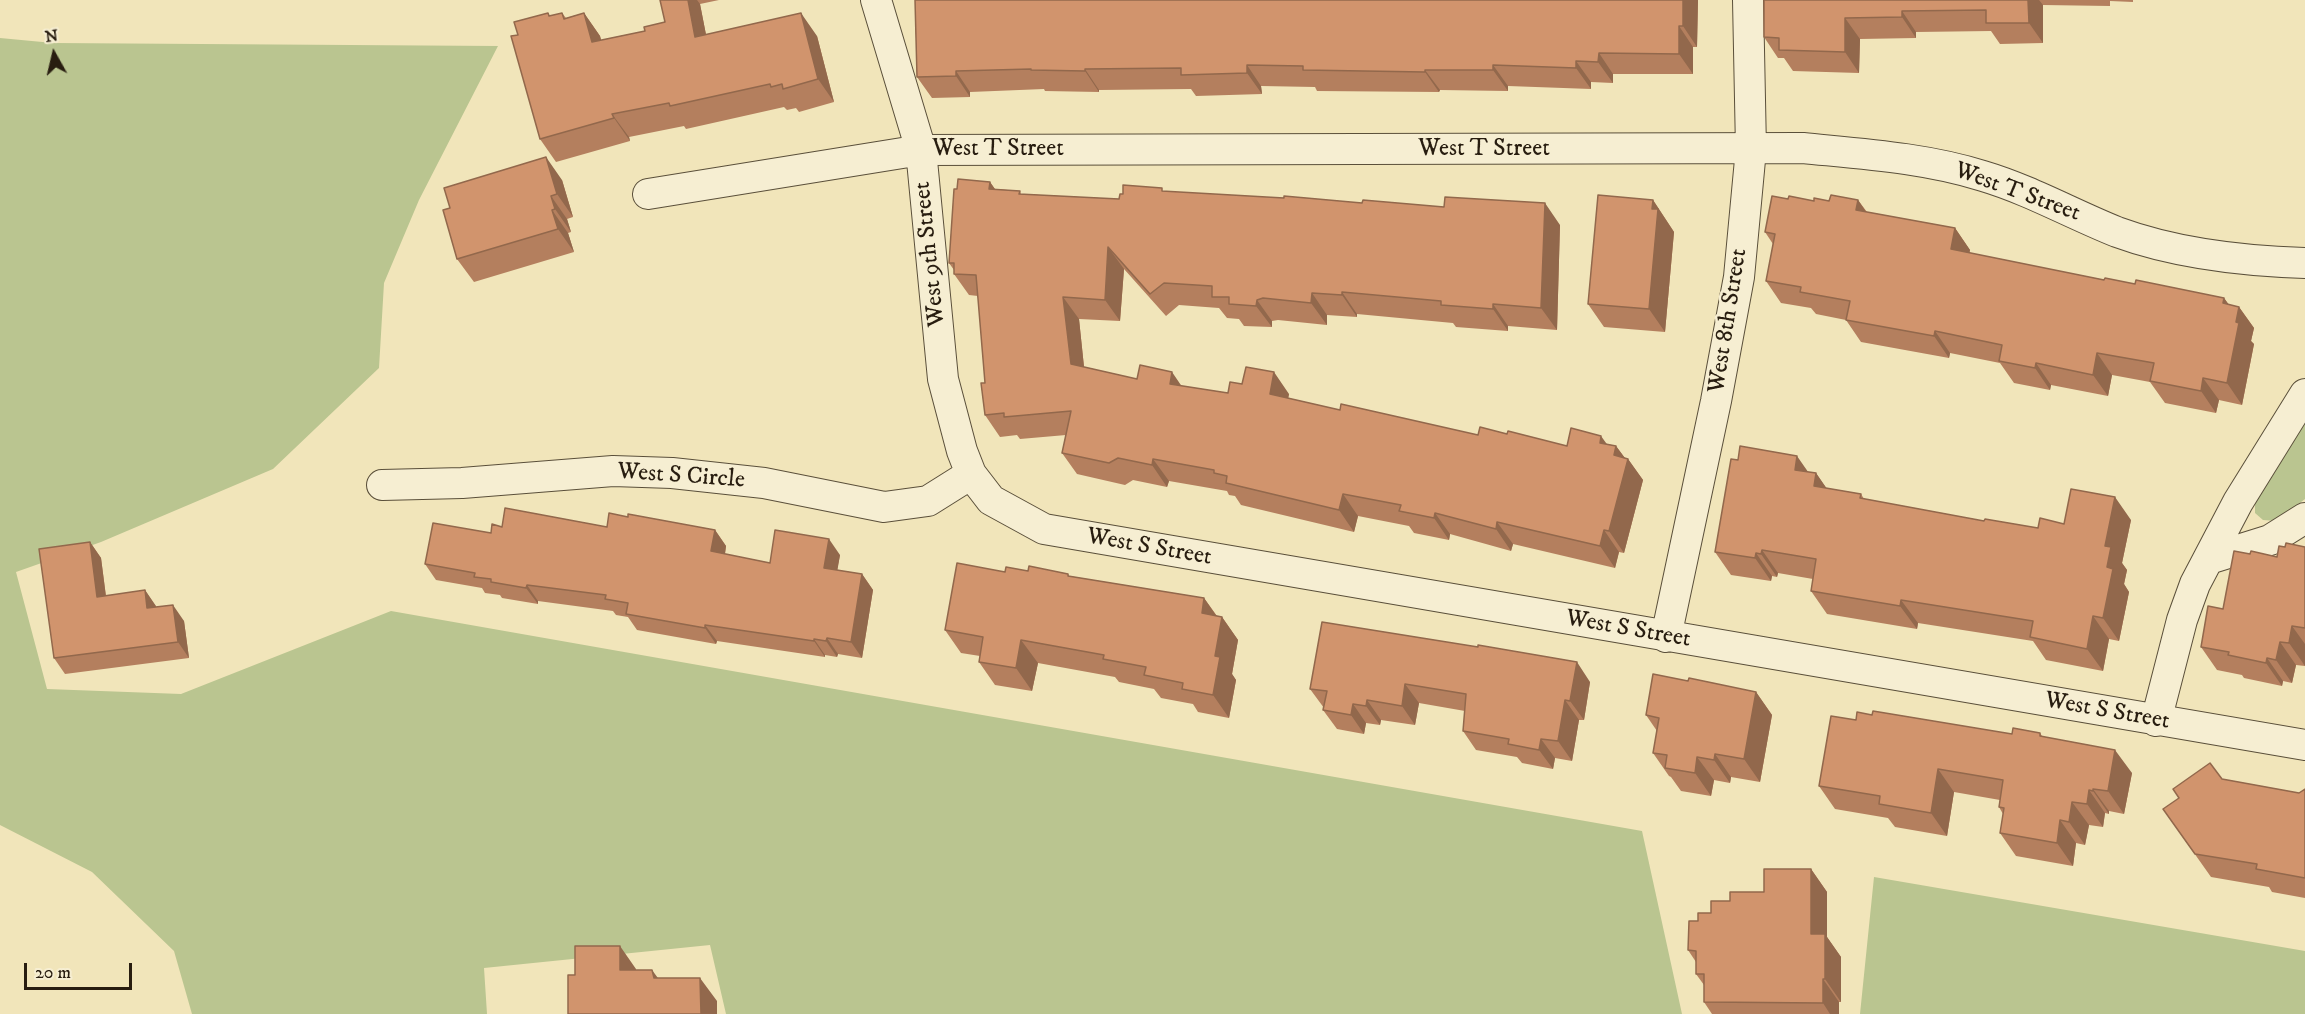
<!DOCTYPE html>
<html>
<head>
<meta charset="utf-8">
<style>
  body { margin:0 }
  #map { position:relative; width:2305px; height:1014px; overflow:hidden; background:#f1e5ba; font-family:"IM FELL DW Pica",serif }
  canvas { display:block }
  .north { position:absolute; left:24px; top:24px; width:60px; height:60px; -webkit-text-stroke:4px #f6eed2; paint-order:stroke; rotate:352deg; font-size:16px; font-weight:700; line-height:24px; text-align:center; color:#281d10 }
  .north::after { content:''; display:block; margin:auto; width:21px; height:27px; background:#281d10; clip-path:polygon(50% 0,100% 100%,50% 72%,0 100%) }
  .scale { position:absolute; left:24px; top:963px; width:108px; height:27px; box-sizing:border-box; border:3px solid #281d10; border-top:0; padding-left:8px; font-size:18px; line-height:21px; white-space:nowrap; color:#281d10; -webkit-text-stroke:4px #f6eed2; paint-order:stroke }
</style>
</head>
<body>
<div id="map">
<canvas width="2305" height="1014"></canvas>
<div class="north">N</div>
<div class="scale">20 m</div>
</div>
<script>
const g = document.querySelector('canvas').getContext('2d');
g.lineJoin = 'round';
function fillPath(path, color) { g.fillStyle = color; g.fill(path, 'evenodd'); }
function strokePath(path, color, width, dash) { g.strokeStyle = color; g.lineWidth = width; g.lineCap = dash ? 'butt' : 'round'; g.setLineDash(dash || []); g.stroke(path); }
function write(font, color, halo, rows, align = 'center') {
  g.font = font + ' "IM FELL DW Pica",serif'; g.lineWidth = 5; g.setLineDash([]); g.textBaseline = 'middle'; g.strokeStyle = halo; g.fillStyle = color; for (const [text, x, y, turn = 0] of rows) {
    g.save(); g.translate(x, y); g.rotate((+turn || 0) * Math.PI / 180); g.textAlign = isNaN(turn) ? turn : align; if (halo) g.strokeText(text, 0, 0); g.fillText(text, 0, 0); g.restore();
  }
}
const green = new Path2D(`
  M0,38L53,43L498,46L419,200L384,283L379,368L273,469L101,542L16,572L47,689L181,694L391,611L1642,831L1682,1014H726L710,945L484,968L487,1014H192L174,951L92,872L0,825Z
  M2305,417V499L2276,521L2263,520L2255,513V499Z
  M1874,877L2305,951V1014H1860Z`);
const street = new Path2D(`
  M876,0L921,150L943,379L962,451L971,474L991,500L1044,529L2305,745
  M648,194L921,150L1803,148C1863,154 1926,158 1983,176C2030,190 2072,214 2117,232C2177,254 2242,261 2305,263
  M382,485L462,483L613,471L672,473L764,483L884,507L928,501L971,474
  M2209,559L2270,540L2305,518
  M1666,637L1716,401L1739,277L1751,149L1748,0
  M2156,721L2182,620L2195,584L2238,502L2305,394`);
const wall = new Path2D(`
  M660,0H719L700,4L706,35L817,36L834,102L799,112L796,108L787,110L784,107L686,129L684,126L629,137L630,141L556,162L540,139L518,35L548,13L550,16L562,13L566,18L584,13L600,36L601,40L645,31L665,22Z
  M915,0H1698L1697,47H1693V74H1613V83L1591,82V89L1508,86V91L1440,90L1439,92L1317,91L1315,87L1261,86L1262,94L1196,96L1191,89L1099,90V92L1045,91L1044,89L970,92V97L932,98L917,77Z
  M1764,0H2133V2L2110,1V6L2043,5V43L2000,44L1991,31L1916,32V38L1860,39L1859,73L1793,71L1784,58H1778L1764,37Z
  M562,180L573,217L567,219L571,232L568,233L574,252L474,282L457,259Z
  M990,182L995,189L1020,191L1021,194L1119,199L1123,194L1165,191L1560,225L1557,330L1508,326V331L1456,327L1453,323L1357,314V317L1327,315V325L1278,320L1272,321V327L1244,326L1239,319L1227,318L1219,308L1179,305L1166,316L1124,269L1120,321L1079,319L1084,367L1137,379L1228,393L1289,394L1288,398L1340,410L1478,435L1507,434L1567,446L1607,444L1616,446L1625,458L1628,459L1643,480L1624,553L1619,552L1615,568L1513,544L1511,551L1450,534L1449,540L1414,533L1409,526L1358,516L1354,532L1241,505L1235,496L1229,495L1227,491L1169,481L1167,487L1133,480L1125,485L1077,474L1062,453L1066,435L1020,439L1017,435L1000,437L985,415V383L978,296L969,295L954,274V270L949,263L957,189Z
  M1788,199L1814,201L1858,200L1867,212L1955,228L1970,250L1969,253L2104,280L2135,284L2224,298L2229,305L2239,307L2254,328L2251,341L2254,344L2242,405L2219,400L2216,413L2165,403L2150,382L2112,375L2108,396L2051,385L2050,390L2014,383L2000,363L1950,353L1949,358L1861,342L1846,320L1816,314L1811,308L1781,303L1766,281L1773,244L1765,232Z
  M1653,200L1674,232L1665,332L1604,327L1588,304Z
  M1808,472L1816,473L1826,488L1861,494L1864,499L1984,521L2038,528L2064,524L2131,520L2122,563L2127,570L2124,584L2129,592L2119,641L2109,639L2103,671L2046,660L2033,641L1918,623L1917,629L1827,614L1811,591L1813,579L1778,573L1777,577L1772,576L1771,581L1731,575L1715,552Z
  M628,517L715,530L726,546L725,554L770,563L840,555L837,570L862,574L873,590L862,658L838,654L837,657L825,655V657L717,641L716,644L637,630L628,617L616,615L613,611L538,601V604L502,598L500,595L485,593L482,588L436,580L425,564L491,533L502,527H607Z
  M90,542L101,558L106,596L145,590L156,607L184,621L189,658L65,674L54,658Z
  M2285,547H2305V666L2296,665L2292,683L2283,681L2282,686L2244,678L2242,675L2217,670L2201,647L2223,609L2250,554L2277,557Z
  M1028,571L1068,574L1069,576L1204,598L1217,616L1222,617L1238,640L1232,674L1236,680L1229,718L1198,712L1193,704L1161,698L1154,689L1119,682L1115,677L1038,663L1032,691L995,685L979,662L980,656L961,653L945,630L1005,572Z
  M1322,622L1590,682L1584,720H1579L1572,761L1555,758L1553,769L1522,763L1517,757L1476,750L1463,731L1465,711L1419,703L1415,725L1381,720L1380,725L1366,723L1364,734L1337,729L1323,710L1324,708L1310,689Z
  M1756,692L1772,715L1760,782L1731,777L1730,783L1714,780L1711,796L1681,791L1671,777L1669,776L1653,753L1657,731L1646,715Z
  M1872,715L2012,734L2040,733L2042,736L2132,773L2124,814L2109,811V814L2105,813L2103,827L2089,825L2085,845L2076,843L2073,866L2016,856L2000,833L2003,814L1999,807L2000,800L1954,792L1947,836L1895,827L1888,818L1835,809L1819,786L1856,720Z
  M2222,779L2299,793L2305,789V898L2272,892L2269,887L2211,877L2163,809L2179,798Z
  M1811,869L1827,892V937L1841,957V1002H1839V1014H1712L1704,1002V985L1696,974V962L1688,950L1698,921L1730,901L1764,892Z`);
const shadedWall = new Path2D(`
  M688,0H697L700,4L711,60L695,37Z
  M1683,0H1698L1697,47L1683,26Z
  M2028,0H2039L2043,5V43L2029,23Z
  M1902,11L1916,32V38L1902,17Z
  M584,13L600,36L608,65L592,42Z
  M801,13L817,36L834,102L818,79Z
  M1845,18L1860,39L1859,73L1845,52Z
  M1679,26L1693,47V74L1679,54Z
  M1599,53L1613,74V83L1598,62Z
  M1576,61L1591,82V89L1576,68Z
  M1247,65L1261,86L1262,94L1247,73Z
  M1493,65L1508,86V91L1493,70Z
  M1085,69L1099,90V92L1085,71Z
  M1425,70L1440,90L1439,92L1425,72Z
  M956,71L970,92V97L956,76Z
  M612,114L629,137L630,141L614,118Z
  M546,157L562,180L573,217L557,194Z
  M990,182L1005,204L989,189Z
  M551,196L567,219L571,232L555,209Z
  M1653,200L1674,232L1665,332L1649,309Z
  M1858,200L1873,222L1856,210Z
  M1545,203L1560,225L1557,330L1541,308Z
  M552,210L568,233L574,252L558,229Z
  M1955,228L1970,250L1966,271L1951,249Z
  M1108,247L1124,269L1120,321L1105,300Z
  M1342,292L1357,314V317L1342,295Z
  M1312,293L1327,315V325L1311,303Z
  M1063,297L1079,319L1086,386L1071,364Z
  M2224,298L2237,316L2239,307L2254,328L2251,341L2254,344L2242,405L2227,383L2223,303Z
  M1257,300L1272,321V327L1256,306Z
  M1493,304L1508,326V331L1493,309Z
  M1935,331L1950,353L1949,358L1934,336Z
  M2097,353L2112,375L2108,396L2093,375Z
  M2036,363L2051,385L2050,390L2035,368Z
  M1172,372L1187,394L1170,384Z
  M1274,372L1289,394L1285,415L1270,394Z
  M2203,378L2219,400L2216,413L2201,391Z
  M1601,436L1614,454L1616,446L1627,461L1628,459L1643,480L1624,553L1609,531L1600,443Z
  M1797,456L1813,479L1795,470Z
  M1153,459L1169,481L1167,487L1152,465Z
  M1816,473L1832,496L1814,486Z
  M1343,494L1358,516L1354,532L1339,510Z
  M2115,497L2131,520L2122,563L2127,570L2124,584L2129,592L2119,641L2103,618L2107,567L2105,546Z
  M1435,513L1450,534L1449,540L1434,518Z
  M1497,522L1513,544L1511,551L1496,529Z
  M715,530L726,546L723,567L711,551Z
  M1604,530L1619,552L1615,568L1600,546Z
  M829,539L840,555L835,584L824,568Z
  M90,542L101,558L108,613L97,597Z
  M1762,550L1778,573L1777,577L1761,554Z
  M1756,553L1772,576L1771,581L1755,558Z
  M862,574L873,590L862,658L851,642Z
  M527,585L538,601V604L526,588Z
  M145,590L156,606L158,624L147,608Z
  M1204,598L1220,621L1202,613Z
  M1901,600L1918,623L1917,629L1900,606Z
  M173,605L184,621L189,658L178,642Z
  M2093,616L2109,639L2103,671L2087,649Z
  M1222,617L1238,640L1232,674L1236,680L1229,718L1213,695L1215,656Z
  M705,625L717,641L716,644L705,628Z
  M2292,626L2305,644V666L2289,643Z
  M827,638L838,654L837,657L826,641Z
  M814,639L825,655V657L814,641Z
  M1021,640L1038,663L1032,691L1016,668Z
  M2280,642L2296,665L2292,683L2276,660Z
  M2267,658L2283,681L2282,686L2266,663Z
  M1577,662L1590,682L1584,720L1570,701Z
  M1405,684L1419,703L1415,725L1402,706Z
  M1756,692L1772,715L1760,782L1744,759Z
  M1367,700L1381,720L1380,725L1366,706Z
  M1565,700L1579,720L1572,761L1558,741Z
  M1353,704L1366,723L1364,734L1351,715Z
  M1541,739L1555,758L1553,769L1539,750Z
  M2115,750L2132,773L2124,814L2108,791Z
  M1715,754L1731,777L1730,783L1714,760Z
  M1697,757L1714,780L1711,796L1695,773Z
  M1938,769L1954,792L1947,836L1931,813Z
  M2093,789L2109,811V814L2093,791Z
  M2089,790L2105,813L2103,827L2087,804Z
  M2072,802L2089,825L2085,845L2069,822Z
  M2060,820L2076,843L2073,866L2057,843Z
  M1811,869L1827,892V937L1841,957V1002L1825,979L1811,934Z
  M620,946L636,969V993L620,970Z
  M652,970L669,993L654,978Z
  M700,978L717,1001V1014H701Z
  M1823,979L1839,1002V1014H1830L1823,1003Z`);
const building = new Path2D(`
  M660,0H688L695,37L801,13L818,79L783,89L782,84L771,87L770,84L670,106L669,103L612,114L614,118L540,139L511,36L518,35L514,22L548,13L549,16L562,13L564,19L584,13L592,42L645,31L644,27L665,22Z
  M915,0H1683V26H1679V54L1599,53L1598,62L1576,61V68L1493,65V70H1425V72L1303,70V66L1247,65V73L1181,75V68L1085,69V71L1031,70V69L956,71V76L917,77Z
  M1764,0H2028L2029,23H1986V10L1902,11V17L1845,18V52L1779,50V38L1764,37Z
  M546,157L557,194L551,196L555,209L552,210L558,229L457,259L443,210L450,208L444,188Z
  M958,179L990,182L989,189L1020,191L1019,194L1119,199L1120,194H1123V185L1162,188V191L1284,198V196L1362,203L1363,200L1444,207L1445,197L1545,203L1541,308L1493,304V309L1441,305V301L1342,292V295L1312,293L1311,303L1263,298L1257,300L1256,306L1229,304V297H1212V286L1164,283L1150,294L1108,247L1105,300L1063,297L1071,364L1137,379L1140,365L1172,372L1170,384L1228,393L1230,382L1242,384L1246,367L1274,372L1270,394L1340,410L1341,404L1478,435L1480,427L1507,434L1508,431L1567,446L1571,428L1601,436L1600,443L1616,446L1614,455L1628,459L1609,531L1604,530L1600,546L1497,522L1496,529L1435,513L1434,518L1399,511L1401,505L1343,494L1339,510L1226,483L1227,476L1214,473V470L1153,459L1152,465L1118,458L1109,463L1062,453L1071,411L1004,417V413L985,415L981,383H985L976,275L954,274V263H949L954,189H957Z
  M1598,195L1653,200L1652,209H1658L1649,309L1588,304Z
  M1831,195L1858,200L1856,210L1955,228L1951,249L2104,280L2105,278L2135,284L2136,280L2224,298L2223,303L2239,307L2236,322L2239,323L2227,383L2203,378L2201,391L2150,381L2154,363L2097,353L2093,375L2036,363L2035,368L1999,361L2002,345L1935,331L1934,336L1846,320L1850,301L1800,292L1801,287L1766,281L1775,234L1765,232L1772,196L1788,199L1789,196L1814,201V198L1829,201Z
  M1740,446L1797,456L1795,470L1816,473L1814,486L1861,494L1860,498L1984,521L1985,519L2038,528L2040,518L2064,524L2071,489L2115,497L2105,546L2111,547L2107,567L2113,569L2103,618L2093,616L2087,649L2030,637L2033,621L1901,600L1900,606L1811,591L1816,559L1762,550L1761,554L1756,553L1755,558L1715,552L1731,459L1738,460Z
  M505,508L607,527L609,513L628,517V514L715,530L711,551L770,563L775,530L829,539L824,568L862,574L851,642L827,638L826,641L814,639V641L705,625V628L626,614L628,603L605,599L606,595L527,585L526,588L491,582V579L474,577L475,573L425,564L433,523L491,533L492,524L502,527Z
  M90,542L97,597L145,590L147,608L173,605L178,642L54,658L39,549Z
  M2286,543L2305,547V628L2292,626L2289,643L2280,642L2276,660L2267,658L2266,663L2228,655L2229,652L2201,647L2208,606L2223,609L2234,551L2250,554L2251,551L2277,557L2279,546L2285,547Z
  M957,563L1005,572L1006,567L1028,571L1029,566L1068,574V576L1204,598L1202,613L1222,617L1215,656L1220,657L1213,695L1182,689L1183,683L1144,675L1146,667L1103,659L1104,655L1021,640L1016,668L979,662L983,637L945,630Z
  M1322,622L1478,647V645L1577,662L1570,701L1565,700L1558,741L1541,739L1539,750L1508,744L1509,739L1463,731L1466,694L1405,684L1402,706L1367,700L1366,706L1353,704L1351,715L1323,710L1327,691L1310,689Z
  M1653,674L1688,681L1689,678L1756,692L1744,759L1715,754L1714,760L1697,757L1695,773L1665,768L1667,755L1653,753L1659,718L1646,715Z
  M1873,711L2012,734L2013,728L2040,733V736L2115,750L2108,791L2093,789V791L2089,790L2087,804L2072,802L2069,822L2060,820L2057,843L2000,833L2004,808L1999,807L2003,780L1938,769L1931,813L1879,804L1880,796L1819,786L1831,716L1856,720L1857,712L1872,715Z
  M2210,763L2222,779L2299,793L2305,789V878L2256,869L2257,864L2195,854L2163,809L2179,798L2173,789Z
  M1764,869H1811V934H1825V979H1823V1003L1704,1002V974H1696V951L1688,950L1689,921H1698V913H1711V901H1730V892H1764Z
  M575,946H620V970H652L654,978H700L701,1014H568V975H575Z`);
const streetNames = [
  ["West T Street",998,150],
  ["West T Street",1484,150],
  ["West T Street",2017,193,20],
  ["West 9th Street",931,254,-96],
  ["West 8th Street",1729,321,-81],
  ["West S Circle",681,477,4],
  ["West S Street",1149,548,10],
  ["West S Street",1628,630,10],
  ["West S Street",2107,712,10]
];
fillPath(green, '#bac590');
strokePath(street, '#5a4f3a', 32);
strokePath(street, '#f6eed2', 30);
fillPath(wall, '#b47f5e');
fillPath(shadedWall, '#92684c');
fillPath(building, '#d1946d');
strokePath(building, '#92684c', 1.5);
write('24px', '#281d10', '#f6eed2', streetNames);
</script>
</body>
</html>
